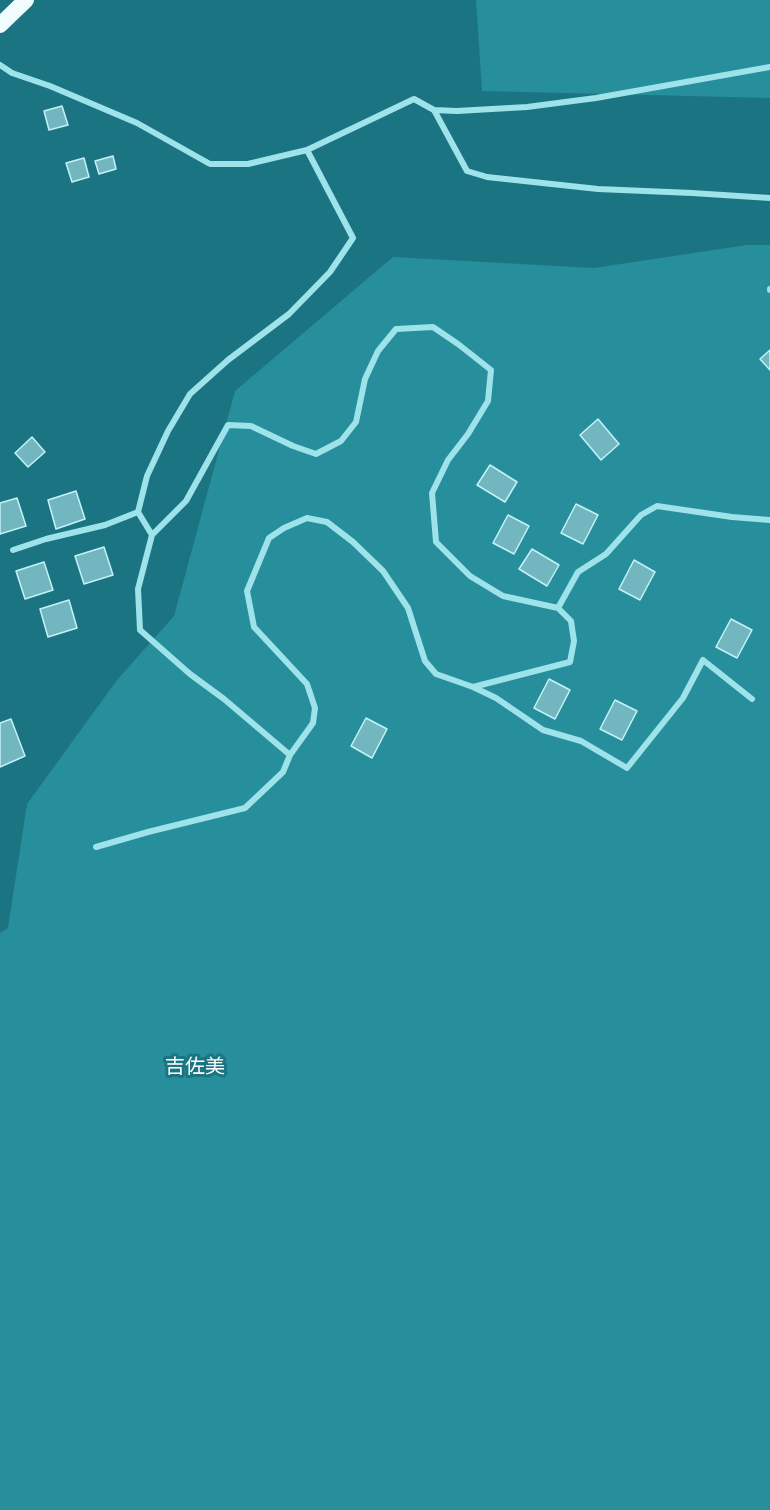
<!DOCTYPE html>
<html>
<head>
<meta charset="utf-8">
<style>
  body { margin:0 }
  canvas { display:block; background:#1b7481 }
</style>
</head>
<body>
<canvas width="770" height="1510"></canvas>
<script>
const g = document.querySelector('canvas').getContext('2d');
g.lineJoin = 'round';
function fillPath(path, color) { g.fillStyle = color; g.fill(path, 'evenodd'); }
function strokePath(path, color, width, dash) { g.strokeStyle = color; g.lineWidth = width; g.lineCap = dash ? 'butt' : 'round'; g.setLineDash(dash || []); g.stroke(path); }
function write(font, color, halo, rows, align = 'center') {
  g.font = font + ' Mulish,"Noto Sans JP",sans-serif'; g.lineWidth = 6; g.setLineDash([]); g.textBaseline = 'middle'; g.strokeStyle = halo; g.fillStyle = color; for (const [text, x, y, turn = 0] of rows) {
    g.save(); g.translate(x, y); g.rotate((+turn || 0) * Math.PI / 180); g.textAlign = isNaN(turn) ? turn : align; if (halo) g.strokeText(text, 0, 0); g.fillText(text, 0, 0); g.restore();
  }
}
const green = new Path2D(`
  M476,0H770V98L482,91Z
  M747,245H770V1510H0V933L8,928L27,804L117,680L174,616L235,391L393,257L594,268Z`);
const building = new Path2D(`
  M62,106L68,125L49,130L44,111Z
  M113,156L116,169L99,174L95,161Z
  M84,158L89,177L72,182L66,163Z
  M770,350V370L760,359Z
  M598,419L619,444L601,460L580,435Z
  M32,437L45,452L28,467L15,453Z
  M490,465L517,482L505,502L477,485Z
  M76,491L85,519L56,529L48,500Z
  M17,498L26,526L0,534V503Z
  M576,504L598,515L583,544L561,533Z
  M508,515L529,526L514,554L493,543Z
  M104,547L113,575L84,584L75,556Z
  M532,549L559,565L547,586L519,569Z
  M634,560L655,572L640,600L619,589Z
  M44,562L53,590L25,599L16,571Z
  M69,600L77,628L48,637L40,609Z
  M731,619L752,630L737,658L716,647Z
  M549,679L570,690L555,719L534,708Z
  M615,700L637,711L622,740L600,729Z
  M366,718L387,729L372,758L351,746Z
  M11,719L25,756L0,767V723Z`);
const minor = new Path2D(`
  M0,65L12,73L50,86L137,123L210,164H248L307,150L414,99L434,110L457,111L527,107L596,98L770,67
  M434,110L467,171L487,177L598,189L692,193L770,198
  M770,289V290
  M152,535L138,512L147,476L168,431L190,394L228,360L289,314L330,272L353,238L307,150
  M13,550L46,539L105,525L138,512
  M558,608L578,572L606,554L641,515L657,506L732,517L770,520
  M290,755L224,699L190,674L140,630L138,589L152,535L186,501L228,425L251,426L293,446L316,454L341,441L356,422L365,379L378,351L396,329L433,327L458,344L491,370L488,401L468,434L448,460L432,493L436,542L470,576L503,596L558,608L571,621L574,641L570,662L473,687
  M96,847L148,832L245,808L283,772L290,755L313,723L315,708L307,684L254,627L247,591L269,538L284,528L307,518L327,522L353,542L383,571L408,608L425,661L436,674L473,687L496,698L543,730L581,741L627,768L683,698L703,660L752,699`);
const trunk = new Path2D(`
  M0,25L26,0`);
const quarterNames = [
  ["吉佐美",195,1067]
];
fillPath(green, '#278e9b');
fillPath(building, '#72b6c0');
strokePath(building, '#c3f2f8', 1.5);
strokePath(minor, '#9ee2ea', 6);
strokePath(trunk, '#f0fcfe', 16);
write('20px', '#fff', '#1b7481', quarterNames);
</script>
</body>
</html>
